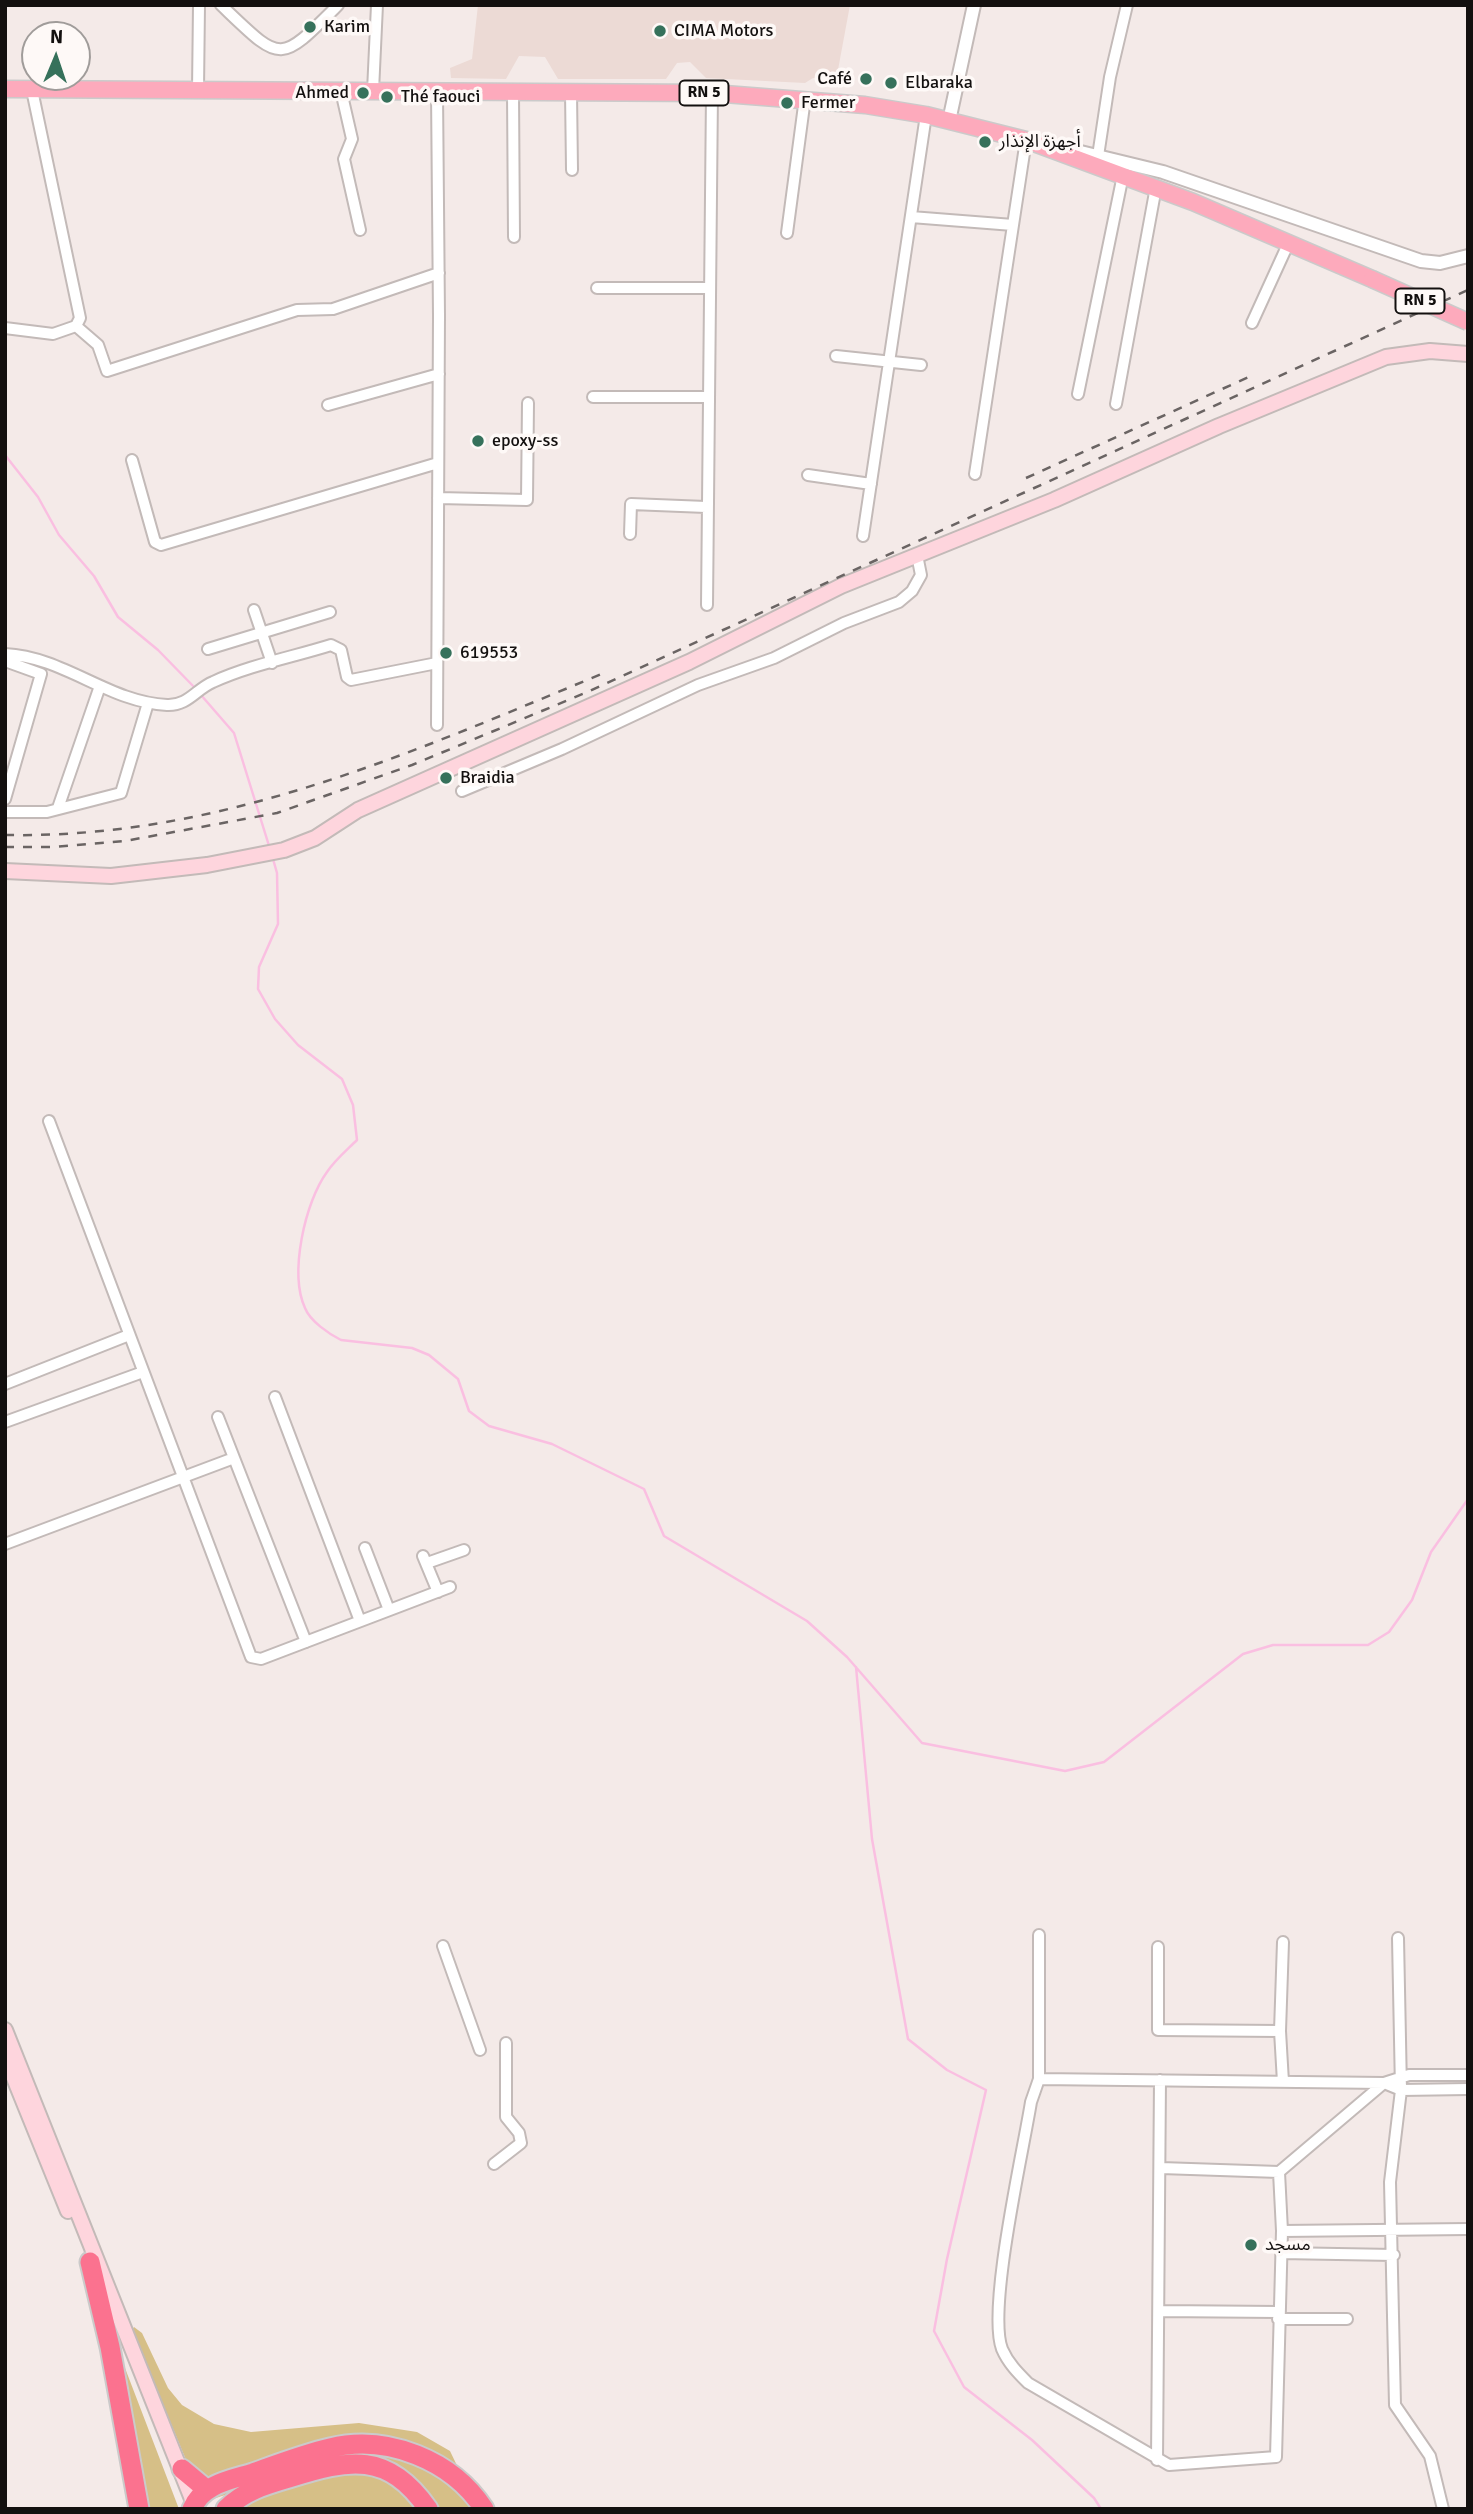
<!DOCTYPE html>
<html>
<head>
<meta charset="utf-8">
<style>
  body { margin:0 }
  #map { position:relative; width:1473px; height:2514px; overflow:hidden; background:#f4eae8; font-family:Signika,sans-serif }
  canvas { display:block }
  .frame { position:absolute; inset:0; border:7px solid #13100f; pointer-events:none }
  .north { position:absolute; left:21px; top:21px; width:70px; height:70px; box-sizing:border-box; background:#fef9f7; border:2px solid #a09c9a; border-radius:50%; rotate:2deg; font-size:19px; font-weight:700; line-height:28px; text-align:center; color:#13100f }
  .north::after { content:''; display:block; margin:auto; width:24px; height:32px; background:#36715b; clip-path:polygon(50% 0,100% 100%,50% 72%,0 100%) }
</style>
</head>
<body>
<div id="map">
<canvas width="1473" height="2514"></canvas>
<div class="frame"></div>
<div class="north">N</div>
</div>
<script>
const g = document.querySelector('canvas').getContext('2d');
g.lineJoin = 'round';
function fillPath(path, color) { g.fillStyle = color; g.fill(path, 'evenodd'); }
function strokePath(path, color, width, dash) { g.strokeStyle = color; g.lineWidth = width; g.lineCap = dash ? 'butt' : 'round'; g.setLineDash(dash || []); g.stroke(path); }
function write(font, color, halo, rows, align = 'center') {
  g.font = font + ' Signika,"Noto Sans Arabic",sans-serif'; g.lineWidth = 7; g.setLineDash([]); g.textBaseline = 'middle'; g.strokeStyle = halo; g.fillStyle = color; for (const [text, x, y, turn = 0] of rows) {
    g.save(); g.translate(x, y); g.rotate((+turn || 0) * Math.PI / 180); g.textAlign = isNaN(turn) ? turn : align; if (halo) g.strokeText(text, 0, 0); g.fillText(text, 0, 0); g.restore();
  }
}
const built = new Path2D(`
  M478,5H850L835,86H828L825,79L813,78L805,83L706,78L690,62L677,63L666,79H558L545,57L519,56L506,79L451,78L450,68L472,59Z`);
const green = new Path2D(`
  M134,2327L142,2333L168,2388L182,2405L214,2424L251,2432L359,2423L417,2432L450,2451L462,2476L398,2444L209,2479L198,2476L189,2467L132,2330Z
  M120,2355L179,2509H146Z
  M366,2451C416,2458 441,2475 477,2509H433L423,2493L336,2458L210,2500L209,2496L335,2454Z
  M348,2471C384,2475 394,2484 419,2509H237C271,2489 310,2478 348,2471Z`);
const stream = new Path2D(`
  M5,455L38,497L59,535L94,576L118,617L158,650L197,690
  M201,695L234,733L270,849
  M273,859L277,873L278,924L259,967L258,989L275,1019L298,1045L342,1079L353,1105L357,1140C347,1150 335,1160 327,1172C305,1202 289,1273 305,1308C310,1321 329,1334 341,1340L412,1348L429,1355L458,1379L469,1411L489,1426L552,1444L644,1489L664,1536L807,1621L847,1657L922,1743L1065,1771L1104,1762L1243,1654L1273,1645H1368L1389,1632L1412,1600L1431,1552L1468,1499
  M856,1667L872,1839L908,2039L947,2070L986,2090L947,2259L934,2331L964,2387L1032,2440L1094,2498L1101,2509`);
const minor = new Path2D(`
  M221,5C282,63 278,65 338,5
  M198,90L199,5
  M341,91L352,139L344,159L360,230
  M373,91L377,5
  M571,92L572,170
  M513,93L514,237
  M1098,156L1110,77L1127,5
  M911,217L1013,225
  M787,233L805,98
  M597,288H710
  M1252,323L1289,242
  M76,326L98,345L107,371L297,310L333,309L439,273
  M5,328L53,334L76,326L80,318L32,90
  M836,356L921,365
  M1078,394L1123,175
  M593,397H709
  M1116,404L1156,187
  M328,405L439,374
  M132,460L155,542L161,545L438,463
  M975,474L1026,140
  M808,475L871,484
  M438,498L527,500L528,403
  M630,534L631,504L706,507
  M863,536L926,115
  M707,605L712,93
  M254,610L272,663
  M208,649L330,612
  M5,654C65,657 108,702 167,705C188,706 196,689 213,682C250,665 293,657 331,645L341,650L347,677L351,680L437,663
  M5,661L41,674L5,799
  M437,725L439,316L437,92
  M462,791L562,749L698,685L774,658L844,623L899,602L912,591L921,575L917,555
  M58,808L100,686
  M5,812H47L121,793L148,703
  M49,1121L251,1657L261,1659L450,1587
  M5,1384L129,1335
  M275,1397L360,1621
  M218,1417L306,1642
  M5,1422L143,1372
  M5,1544L234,1458
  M365,1548L389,1610
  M423,1556L438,1592
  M427,1563L464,1550
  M1039,1935V2079L1031,2102C1023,2152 987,2309 1002,2349C1008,2363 1018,2373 1028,2383L1169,2465L1276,2457L1282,2231L1279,2172
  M1398,1938L1401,2090L1390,2182L1395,2405L1430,2456L1443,2509
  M443,1946L480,2050
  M1158,1947V2030L1280,2031
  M1039,2079L1384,2083L1401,2090L1468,2089
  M1283,2082L1280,2031L1283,1942
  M494,2164L521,2143L519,2133L506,2117V2043
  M1161,2168L1279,2172L1384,2083L1409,2075H1468
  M1282,2231L1468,2229
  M1281,2253L1394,2255
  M1159,2311L1278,2312
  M1278,2319H1347
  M1157,2460L1160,2080`);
const tertiary = new Path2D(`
  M949,121L974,5
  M1064,148L1163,172L1421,261L1440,263L1468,256`);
const secondary = new Path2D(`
  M5,871L111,876L207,865L284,850L315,838L358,810L689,662L841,586L1054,500L1219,426L1386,357L1430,351L1468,354
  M5,2030L196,2509
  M5,2056L68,2211`);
const primary = new Path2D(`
  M5,89L712,93L865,105L926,115L1026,140L1193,202L1372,279`);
const motorway = new Path2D(`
  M90,2262L110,2347L139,2509
  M182,2469L206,2489
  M192,2509C202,2484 230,2480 253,2473C278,2464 304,2454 330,2448C387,2434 452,2460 484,2509
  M226,2509C244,2491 265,2485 289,2478C349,2459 388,2451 428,2509`);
const rail = new Path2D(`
  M1026,478L1253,375
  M5,835C221,839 410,753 604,673
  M5,847H54L125,841L277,813L412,765L585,693L1468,290`);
const primaryBridge = new Path2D(`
  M1372,279L1468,322`);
const markers = [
  [310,27,7,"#36715b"],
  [660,31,7,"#36715b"],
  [866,79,7,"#36715b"],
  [891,83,7,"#36715b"],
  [363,93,7,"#36715b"],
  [387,97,7,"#36715b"],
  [787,103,7,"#36715b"],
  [985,142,7,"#36715b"],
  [478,441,7,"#36715b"],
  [446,653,7,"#36715b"],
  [446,778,7,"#36715b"],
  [1251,2245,7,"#36715b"]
];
const shields = [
  [704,93,49],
  [1420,301,49]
];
const shieldNames = [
  ["RN 5",704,93],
  ["RN 5",1420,301]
];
const poiNames = [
  ["Karim",324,27],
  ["CIMA Motors",674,31],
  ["Café",852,79,"right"],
  ["Elbaraka",905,83],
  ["Ahmed",349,93,"right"],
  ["Thé faouci",401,97],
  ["Fermer",801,103],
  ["أجهزة الإنذار",999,142],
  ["epoxy-ss",492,441],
  ["619553",460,653],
  ["Braidia",460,778],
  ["مسجد",1265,2245]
];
fillPath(built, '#ecdad5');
fillPath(green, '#d6bf87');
strokePath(stream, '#fabfe1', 2.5);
strokePath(minor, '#c3bab8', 14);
strokePath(tertiary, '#c3bab8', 16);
strokePath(secondary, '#c3bab8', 18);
strokePath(primary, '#cbcaca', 19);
strokePath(motorway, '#cbcaca', 23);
strokePath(minor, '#fff', 10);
strokePath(tertiary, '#fff', 12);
strokePath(secondary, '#fed5dd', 14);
strokePath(primary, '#fdaabc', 16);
strokePath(motorway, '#fb728f', 19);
strokePath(rail, '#6a6463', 2.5, [9, 9]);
strokePath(primaryBridge, '#cbcaca', 19, []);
strokePath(primaryBridge, '#fdaabc', 16);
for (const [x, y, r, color] of markers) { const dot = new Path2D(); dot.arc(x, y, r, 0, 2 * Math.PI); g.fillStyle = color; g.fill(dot); strokePath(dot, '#fef9f7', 2.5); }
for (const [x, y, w] of shields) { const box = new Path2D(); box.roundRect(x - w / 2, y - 12.5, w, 25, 5); g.fillStyle = '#fef9f7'; g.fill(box); strokePath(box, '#13100f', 2); }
write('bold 16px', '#13100f', null, shieldNames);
write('18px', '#13100f', '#fef9f7', poiNames, 'left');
</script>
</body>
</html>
